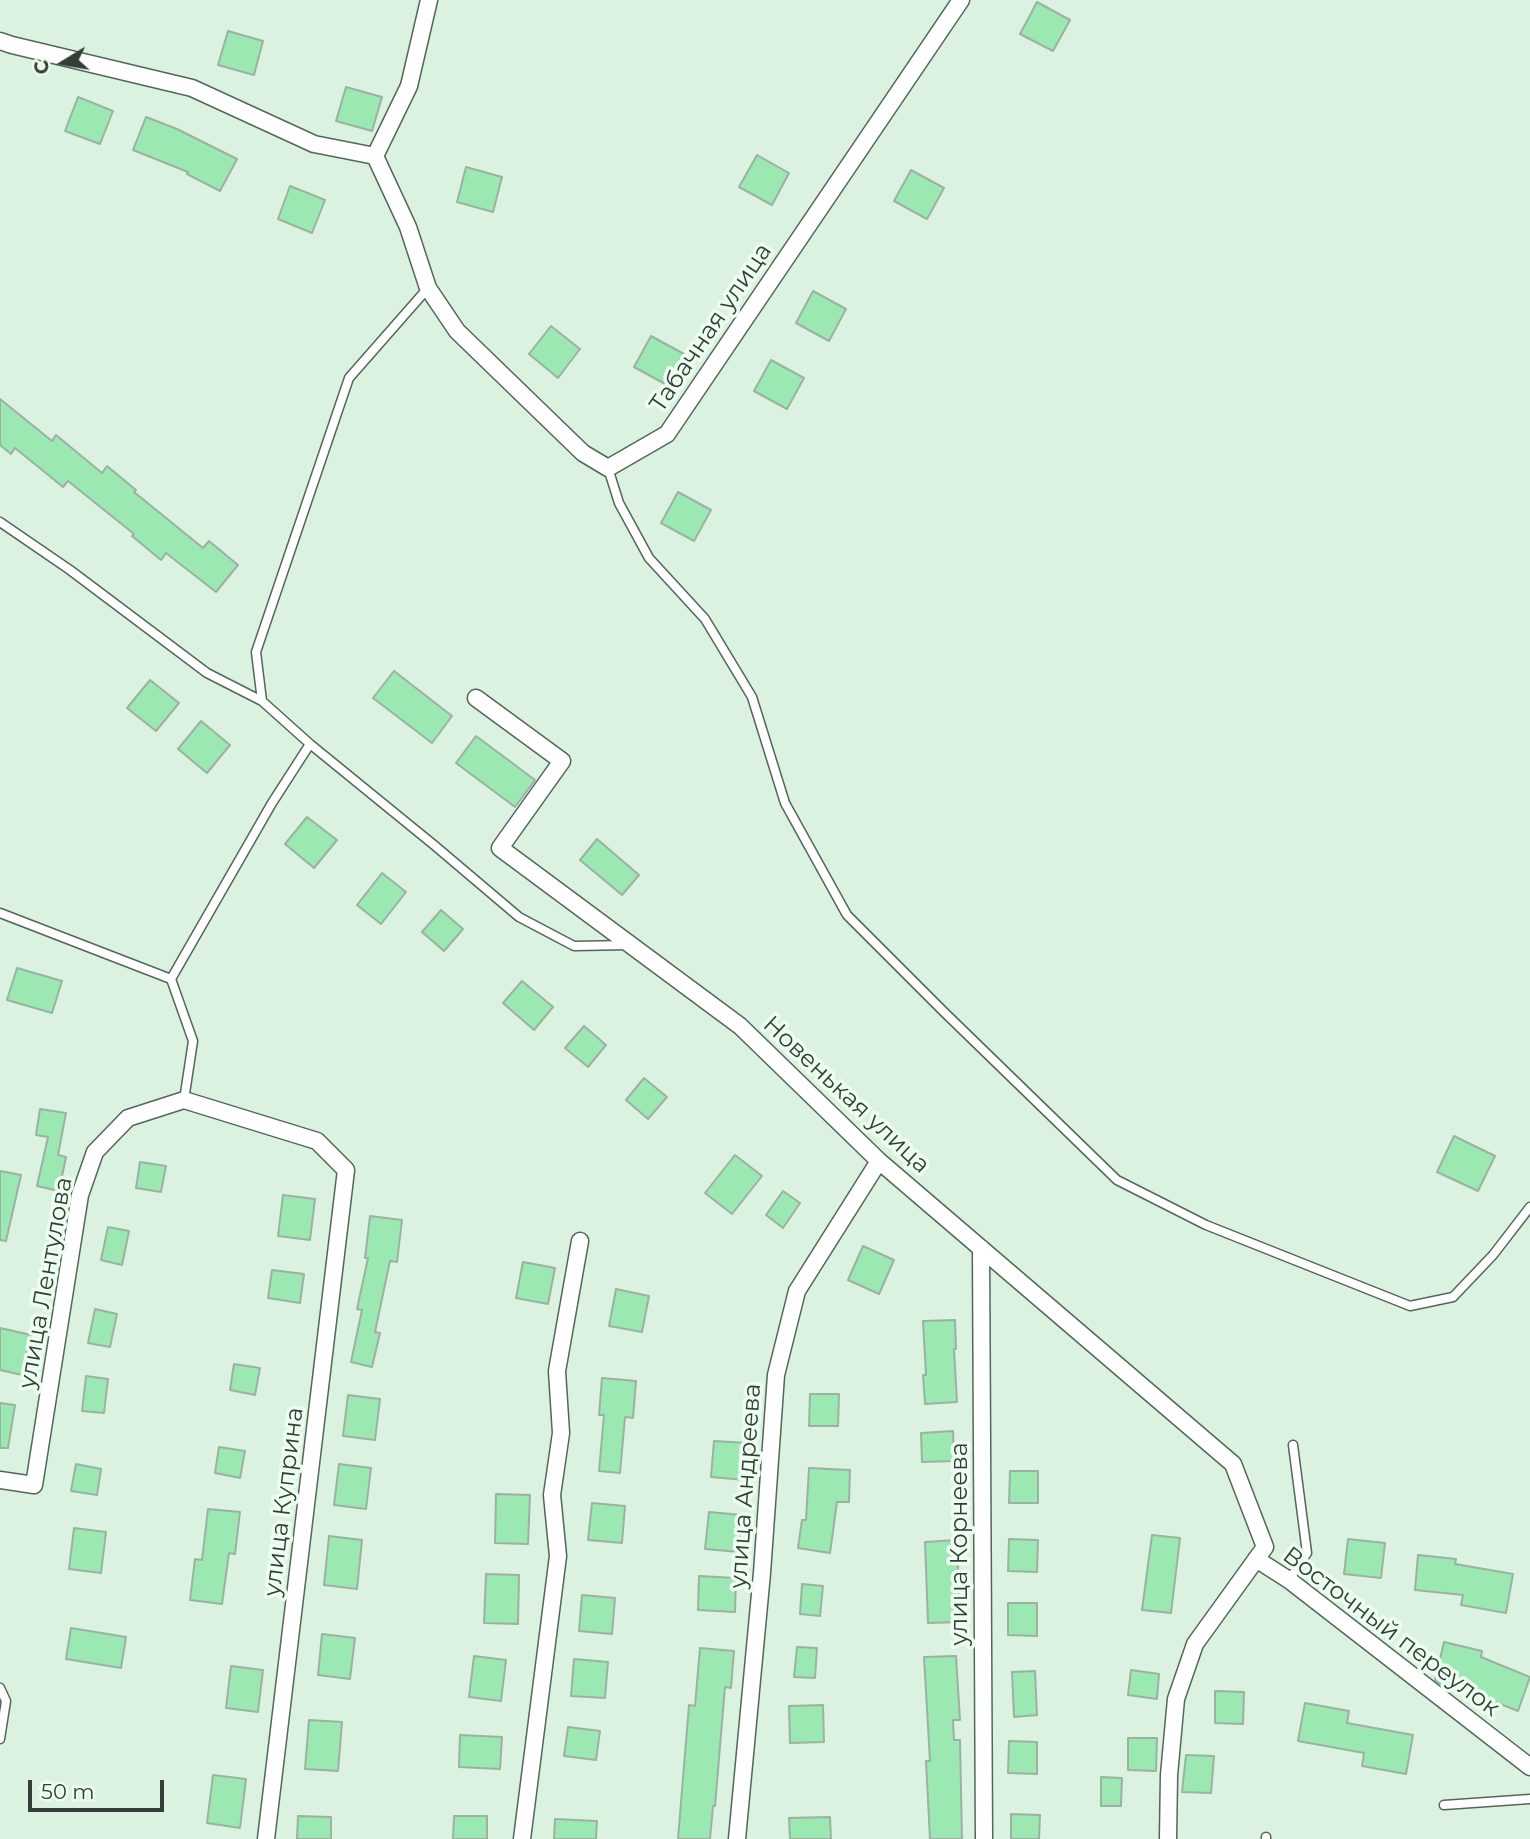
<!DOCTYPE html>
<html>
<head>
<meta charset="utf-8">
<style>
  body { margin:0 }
  #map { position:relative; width:1530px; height:1839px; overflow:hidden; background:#dbf2e1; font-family:Montserrat,sans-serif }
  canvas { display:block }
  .north { position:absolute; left:28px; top:28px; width:70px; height:70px; -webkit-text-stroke:5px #ebfef0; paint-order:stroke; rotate:259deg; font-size:19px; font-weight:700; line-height:28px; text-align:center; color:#343d37 }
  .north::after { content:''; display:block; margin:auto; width:24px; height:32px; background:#343d37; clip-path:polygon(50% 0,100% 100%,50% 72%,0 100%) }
  .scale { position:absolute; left:28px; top:1780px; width:136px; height:32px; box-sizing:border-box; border:4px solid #343d37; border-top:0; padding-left:9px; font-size:21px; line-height:24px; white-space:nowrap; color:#343d37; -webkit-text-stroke:5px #ebfef0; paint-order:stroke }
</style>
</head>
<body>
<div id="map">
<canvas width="1530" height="1839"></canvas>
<div class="north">С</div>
<div class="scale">50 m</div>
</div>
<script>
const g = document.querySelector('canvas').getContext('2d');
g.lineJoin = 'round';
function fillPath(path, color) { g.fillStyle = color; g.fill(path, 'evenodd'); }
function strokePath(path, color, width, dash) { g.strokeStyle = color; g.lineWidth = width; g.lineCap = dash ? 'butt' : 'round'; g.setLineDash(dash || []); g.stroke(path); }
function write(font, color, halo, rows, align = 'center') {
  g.font = font + ' Montserrat,sans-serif'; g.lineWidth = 7; g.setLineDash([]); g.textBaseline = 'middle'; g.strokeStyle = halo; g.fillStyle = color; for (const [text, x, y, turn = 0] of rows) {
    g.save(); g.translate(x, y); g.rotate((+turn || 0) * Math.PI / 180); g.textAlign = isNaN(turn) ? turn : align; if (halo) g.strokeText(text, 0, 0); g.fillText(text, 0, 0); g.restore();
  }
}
const building = new Path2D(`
  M1037,2L1070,20L1053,51L1020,34Z
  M228,31L263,41L254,75L218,65Z
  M346,87L382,97L372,131L336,121Z
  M78,97L113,111L100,144L65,131Z
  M146,117L177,129L237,159L220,191L187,174L188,172L133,150Z
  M757,155L789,173L772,205L739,187Z
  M466,167L502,177L493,212L457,202Z
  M911,170L944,188L927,219L894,201Z
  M290,186L325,200L312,233L278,219Z
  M813,291L846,309L829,341L796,323Z
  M551,326L580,349L558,378L529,354Z
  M651,336L684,354L667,385L634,367Z
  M771,360L804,378L787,409L754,391Z
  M0,399L52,441L56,435L102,473L107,466L136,490L134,492L203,548L209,541L238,565L216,592L166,553L161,560L132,536L134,534L68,481L63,487L15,448L11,454L0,445Z
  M678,492L711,510L694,541L661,523Z
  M394,671L452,716L432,743L373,698Z
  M150,680L179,703L156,731L127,708Z
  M201,721L230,745L207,773L178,749Z
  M476,736L535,780L515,807L456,763Z
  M307,817L337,840L314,868L285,844Z
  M597,839L639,875L622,895L580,860Z
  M382,873L406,892L381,924L357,905Z
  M441,910L463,929L444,951L422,932Z
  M17,968L62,981L52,1013L7,1000Z
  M522,981L553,1007L534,1030L503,1003Z
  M584,1026L606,1045L588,1067L565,1048Z
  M644,1078L667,1097L648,1119L626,1100Z
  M40,1109L66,1113L58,1155L66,1157L59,1191L37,1186L48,1137L36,1135Z
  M1454,1136L1495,1156L1478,1191L1437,1172Z
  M735,1155L762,1176L732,1214L705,1193Z
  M140,1162L166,1166L161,1192L136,1188Z
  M0,1171L21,1175L6,1241L0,1240Z
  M783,1191L800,1203L783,1228L766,1215Z
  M283,1195L315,1199L310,1240L278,1236Z
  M370,1216L402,1220L397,1262L390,1261L375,1332L380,1333L372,1367L351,1362L362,1310L357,1309L368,1258H365Z
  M108,1227L129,1231L122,1265L101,1260Z
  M863,1246L894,1260L879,1294L848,1280Z
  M523,1262L555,1268L548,1304L516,1298Z
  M272,1270L304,1274L300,1303L268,1298Z
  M616,1289L649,1296L642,1332L609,1326Z
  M95,1309L117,1314L110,1347L88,1343Z
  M955,1320L956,1349H954L957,1402L925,1404L923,1375H926L923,1321Z
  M0,1328L31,1335L22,1375L0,1370Z
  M234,1364L260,1368L255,1395L230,1390Z
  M86,1376L108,1379L104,1413L82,1411Z
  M602,1378L636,1381L633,1418L625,1417L620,1473L599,1471L604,1415H599Z
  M810,1394H839L838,1426H809Z
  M348,1395L380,1399L375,1440L343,1436Z
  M0,1403L15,1405L8,1448H0Z
  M953,1431L954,1461L922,1462L921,1433Z
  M714,1441L748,1443L745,1480L711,1477Z
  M219,1447L245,1451L240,1478L215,1473Z
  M76,1464L101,1469L97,1495L71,1491Z
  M339,1464L371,1468L366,1509L334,1505Z
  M809,1468L850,1470L849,1502H837L830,1553L798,1548L802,1520H806Z
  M1010,1471H1038V1503H1009Z
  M496,1494L530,1495L528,1544L495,1543Z
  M592,1503L625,1506L622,1543L588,1540Z
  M208,1509L240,1512L235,1554L229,1553L222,1604L190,1600L195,1559L202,1560Z
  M709,1512L742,1515L739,1552L705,1549Z
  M74,1528L106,1532L101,1573L69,1569Z
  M1152,1535L1180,1538L1171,1613L1142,1610Z
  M329,1536L362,1540L357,1589L324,1585Z
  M1009,1539L1038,1540L1037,1572L1008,1571Z
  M1348,1539L1385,1543L1381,1578L1344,1574Z
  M957,1540L960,1622L928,1623L925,1542Z
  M1418,1555L1456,1559L1455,1564L1513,1574L1506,1613L1461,1605L1463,1595L1415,1590Z
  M486,1574L519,1575L518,1624L484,1623Z
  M699,1576L736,1578L735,1612L698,1610Z
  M802,1584L823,1586L820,1616L800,1614Z
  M582,1595L615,1598L612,1634L579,1631Z
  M1008,1603H1037V1636L1008,1635Z
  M71,1628L126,1637L121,1668L66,1659Z
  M322,1634L355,1638L350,1679L318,1675Z
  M1444,1642L1482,1651L1481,1657L1530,1677L1518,1711L1472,1693V1695L1446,1688L1435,1680Z
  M797,1647L817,1648L815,1678L794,1677Z
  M700,1648L734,1651L731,1688L725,1687L715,1806H713L710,1839H678L689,1705L695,1706Z
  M474,1656L506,1660L501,1701L469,1697Z
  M956,1656L960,1720H953L954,1740H960L962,1839H930L926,1761H930L924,1657Z
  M574,1659L608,1662L605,1698L571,1696Z
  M231,1666L263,1670L258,1712L226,1708Z
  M1131,1670L1159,1674L1157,1699L1128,1695Z
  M1035,1671L1037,1715L1014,1717L1012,1672Z
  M1215,1691L1244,1692L1243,1724L1215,1723Z
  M1305,1703L1349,1711L1347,1723L1413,1735L1406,1774L1362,1766L1364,1753L1298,1741Z
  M823,1705L824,1742L790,1743L789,1706Z
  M309,1720L342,1722L338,1771L305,1769Z
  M568,1727L600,1731L596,1760L564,1756Z
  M460,1735L502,1737L500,1769L459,1767Z
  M1128,1738H1157L1156,1771L1128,1770Z
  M1009,1741L1037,1742V1774L1008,1773Z
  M1186,1755L1214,1756L1211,1793L1182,1792Z
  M213,1775L246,1779L240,1828L207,1823Z
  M1101,1777L1122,1778L1121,1806H1101Z
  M1011,1814L1040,1815L1039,1839H1011Z
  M298,1816L331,1817V1839H297Z
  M454,1816H487V1839H453Z
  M830,1817L831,1839H790L789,1818Z
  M555,1819L597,1821L596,1839H554Z`);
const lane = new Path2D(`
  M428,288L349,378L256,652L262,701L310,744L434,845L519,917L574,946L628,945
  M608,468L619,503L649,558L705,619L752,697L785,803L847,915L944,1012L1117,1180L1206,1225L1410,1306L1453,1297L1493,1255L1530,1207
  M0,522L70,570L207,673L262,701
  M0,913L171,979L193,1041L184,1100
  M171,979L272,803L310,744
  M1289,1580L1307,1553L1293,1445
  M0,1688L6,1701L0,1739
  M1444,1805L1530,1799
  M1266,1837V1839`);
const street = new Path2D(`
  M0,41L12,45L192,88L314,144L375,156L409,86L429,0
  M375,156L408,227L428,288L457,331L583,453L608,468L667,434L961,0
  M476,698L562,761L500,848L740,1026L879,1161L1233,1464L1265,1547L1195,1644L1176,1699L1169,1775L1168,1839
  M981,1248L984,1839
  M0,1480L34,1485L80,1195L95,1152L128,1118L184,1100L317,1141L346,1170L266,1839
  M1256,1559L1289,1580L1530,1767
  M522,1839L558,1556L552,1495L561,1433L557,1371L580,1241
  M737,1839L762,1573L776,1375L797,1291L879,1161`);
const streetNames = [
  ["Табачная улица",711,328,-56],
  ["Новенькая улица",846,1095,43],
  ["улица Лентулова",46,1283,-80],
  ["улица Андреева",746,1486,-86],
  ["улица Куприна",284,1502,-83],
  ["улица Корнеева",960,1544,-90],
  ["Восточный переулок",1391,1632,37]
];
fillPath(building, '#9be8b3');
strokePath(building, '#9bb2a1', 2);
strokePath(lane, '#526758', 11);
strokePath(street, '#526758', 19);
strokePath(lane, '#fff', 8);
strokePath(street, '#fff', 16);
write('24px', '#343d37', '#ebfef0', streetNames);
</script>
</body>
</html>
